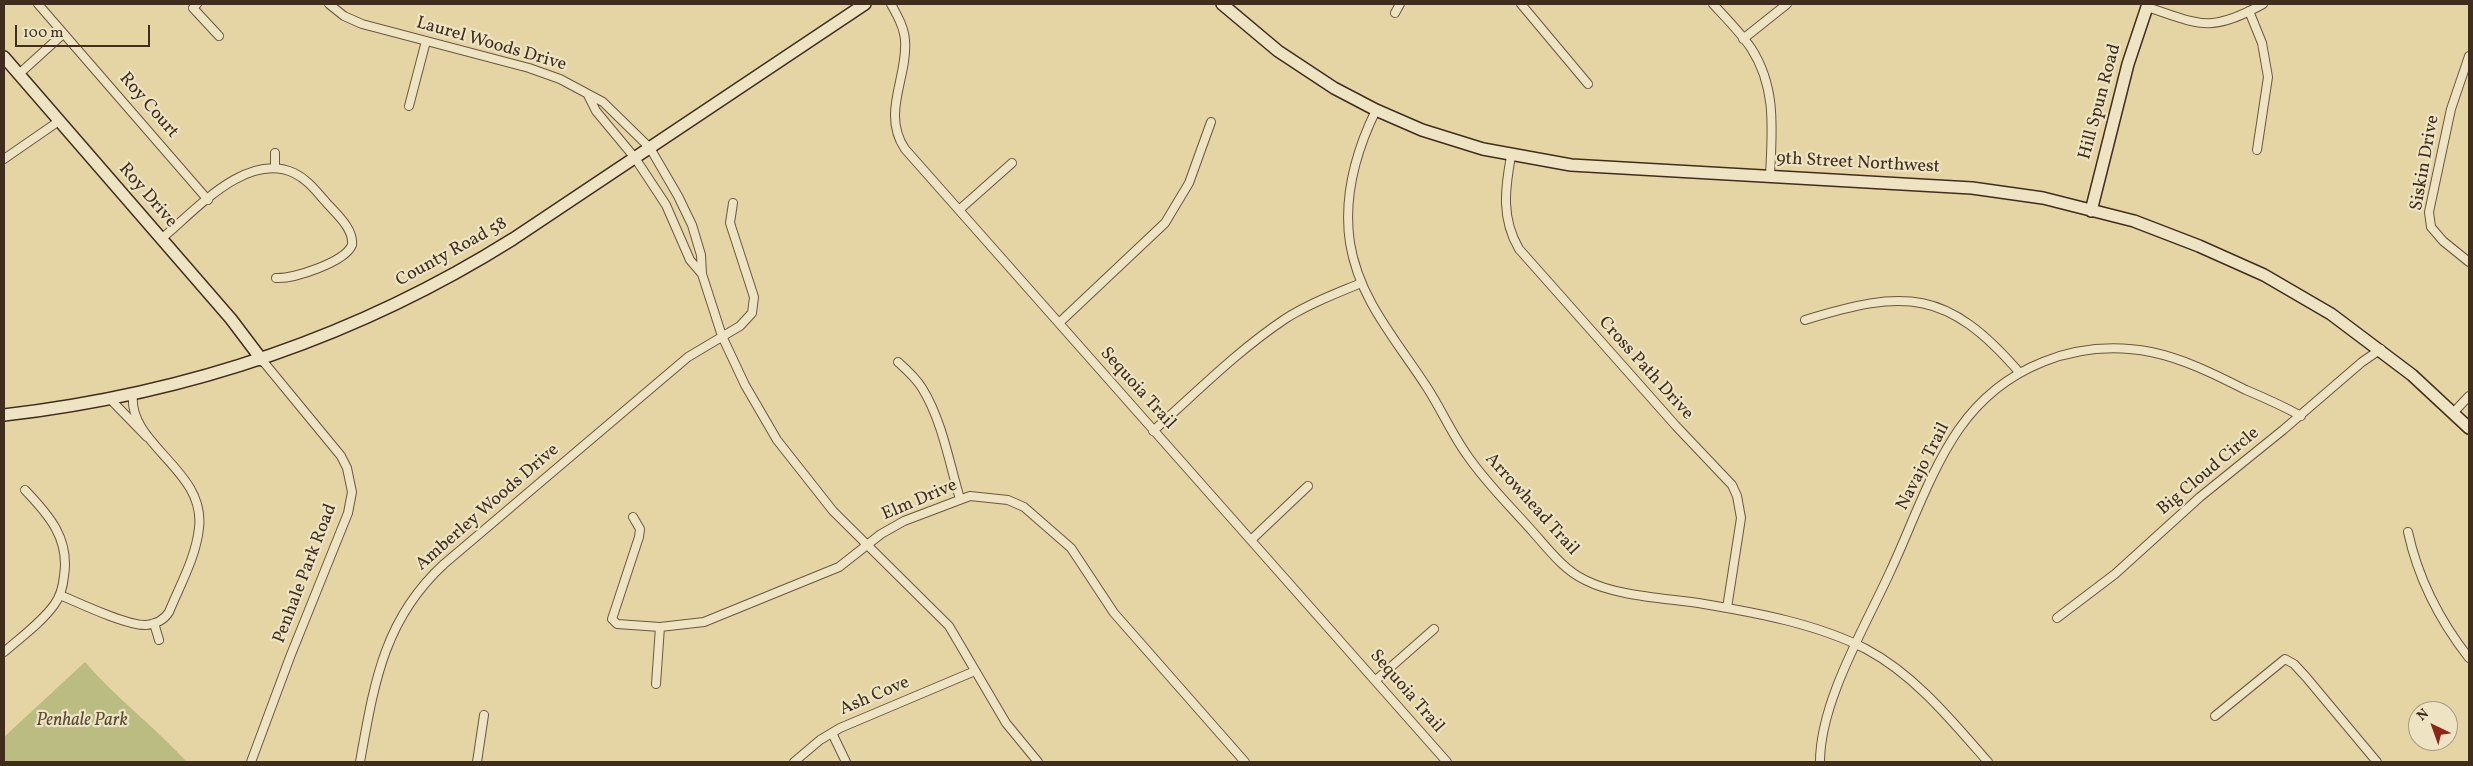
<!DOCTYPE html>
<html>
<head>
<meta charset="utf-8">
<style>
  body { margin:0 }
  #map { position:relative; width:2473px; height:766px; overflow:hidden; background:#e5d5a4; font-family:Vollkorn,serif }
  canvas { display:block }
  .frame { position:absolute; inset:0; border:5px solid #402d1e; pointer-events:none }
  .north { position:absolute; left:2408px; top:701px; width:50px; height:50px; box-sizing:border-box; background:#eee4c4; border:1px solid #a89b82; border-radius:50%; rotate:318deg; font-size:14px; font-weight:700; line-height:20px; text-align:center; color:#402d1e }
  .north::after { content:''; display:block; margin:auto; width:18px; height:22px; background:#8f2418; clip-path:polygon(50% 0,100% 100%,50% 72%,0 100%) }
  .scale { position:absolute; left:15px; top:25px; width:135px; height:22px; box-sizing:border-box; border:2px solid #402d1e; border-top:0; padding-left:6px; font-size:15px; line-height:18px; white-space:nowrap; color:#402d1e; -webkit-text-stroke:4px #eee4c4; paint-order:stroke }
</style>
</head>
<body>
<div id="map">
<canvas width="2473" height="766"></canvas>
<div class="frame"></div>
<div class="north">N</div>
<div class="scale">100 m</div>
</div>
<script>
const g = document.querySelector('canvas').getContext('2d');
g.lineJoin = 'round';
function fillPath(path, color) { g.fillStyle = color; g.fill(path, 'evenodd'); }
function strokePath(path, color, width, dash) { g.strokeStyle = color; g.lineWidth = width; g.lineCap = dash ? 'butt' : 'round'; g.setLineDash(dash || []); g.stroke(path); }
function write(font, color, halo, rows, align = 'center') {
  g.font = font + ' Vollkorn,serif'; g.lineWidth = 4.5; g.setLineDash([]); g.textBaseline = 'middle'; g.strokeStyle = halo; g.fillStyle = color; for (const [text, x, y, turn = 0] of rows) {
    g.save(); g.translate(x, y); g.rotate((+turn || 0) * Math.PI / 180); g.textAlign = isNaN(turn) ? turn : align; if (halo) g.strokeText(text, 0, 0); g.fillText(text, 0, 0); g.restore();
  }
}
const green = new Path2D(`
  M85,662C116,698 155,727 187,762H4V737Z`);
const street = new Path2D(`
  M38,4L208,200
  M197,4L193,8L219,36
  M329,4L344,16L362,24L529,68L560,79L603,102L650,148L678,196L692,225L701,255L702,274L722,336L745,385L777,440L833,511L949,626L1006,723L1038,762
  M891,4C897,15 904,27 905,40C908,78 881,113 905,149L1447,762
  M1521,4L1588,84
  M1713,4C1726,18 1740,32 1751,48C1777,88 1772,131 1770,176
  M2147,7C2201,25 2210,33 2263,4
  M2249,11L2262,43L2268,77L2257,150
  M1395,13L1400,4
  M1743,39L1787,4
  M2469,56L2451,109L2429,212L2431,227L2443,241L2469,262
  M19,74L63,34
  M588,95L596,111L635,158L666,205L690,260L702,274
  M409,106L426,41
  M1376,110C1356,151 1343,197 1350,243C1359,300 1398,342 1428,389C1442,411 1452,434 1467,455C1486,483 1511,507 1533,532C1548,549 1564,570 1585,580C1618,597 1668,598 1704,604C1758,613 1817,624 1866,649C1915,675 1952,721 1988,762
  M1511,156C1505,189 1501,218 1519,249L1676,426L1732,485L1737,496L1741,518L1727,608
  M4,159L59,121
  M275,168V153
  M959,210L1012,163
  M161,239C195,211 246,151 294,173C307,179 316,191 325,201C335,213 354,228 352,245C345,262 294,279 276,278
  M1805,320C1905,289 1947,289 2019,372
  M1059,323L1165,223L1189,183L1211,122
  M898,362C907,370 916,378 922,388C942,420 949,462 960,499
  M110,399L147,437
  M2453,413L2469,396
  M1153,431C1196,393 1237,351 1285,319C1308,304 1335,294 1361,283
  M633,517L640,529L639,537L612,619L617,624L660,627L704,622L839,567L881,534L904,521L970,496L1008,500L1024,507L1071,548L1114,613L1245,762
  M2408,532C2418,578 2440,621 2469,658
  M1251,540L1308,486
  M60,595C79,603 127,626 146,625C156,624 164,620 169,612C180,585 196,557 199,528C206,470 128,445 133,395
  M2057,618L2115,574L2200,497L2283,430L2362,362L2381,349
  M154,623L159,640
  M4,652C21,637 41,623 54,605C60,597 63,587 64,576C70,539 49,515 25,490
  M1376,680L1434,629
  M656,684L660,627
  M2215,716L2285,659L2294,664L2306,677L2377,762
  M832,733L846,762
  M251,762L290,657L348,513L352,492L347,468L341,456L262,360
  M360,762C374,685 383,620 444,564L688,357L740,326L752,313L754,297L730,223L733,203
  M477,762L484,715
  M794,762L820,740L840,728L975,671
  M1820,762C1820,702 1865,627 1890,572C1912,525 1930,471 1959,429C2003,366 2077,338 2151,352C2185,359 2216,375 2246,390C2265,398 2283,406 2301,416`);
const secondary = new Path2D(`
  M1222,4L1278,51L1334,88L1376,110L1422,130L1483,149L1571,165L1972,188L2043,198L2134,221L2199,246L2264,275L2331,314L2412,375L2469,428
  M4,57L231,319L262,360
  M2091,211L2128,64L2148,4
  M4,415C187,394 357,337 513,239L865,4`);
const streetNames = [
  ["Laurel Woods Drive",491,45,16],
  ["Hill Spun Road",2101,102,-75],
  ["Roy Court",148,106,49],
  ["Siskin Drive",2426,163,-80],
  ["9th Street Northwest",1858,164,3],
  ["Roy Drive",147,196,49],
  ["County Road 58",452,253,-29],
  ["Cross Path Drive",1645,369,48],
  ["Sequoia Trail",1137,389,48],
  ["Navajo Trail",1924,467,-63],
  ["Big Cloud Circle",2209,472,-40],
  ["Elm Drive",920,501,-23],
  ["Arrowhead Trail",1531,505,48],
  ["Amberley Woods Drive",488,508,-41],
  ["Penhale Park Road",306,574,-69],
  ["Sequoia Trail",1406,692,49],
  ["Ash Cove",875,697,-23]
];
const parkNames = [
  ["Penhale Park",82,722]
];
fillPath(green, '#bbbc81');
strokePath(street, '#695740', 10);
strokePath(secondary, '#402d1e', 14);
strokePath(street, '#eee4c4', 8);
strokePath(secondary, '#eee4c4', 11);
write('18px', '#402d1e', '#eee4c4', streetNames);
write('italic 18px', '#594a32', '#eee4c4', parkNames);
</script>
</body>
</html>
